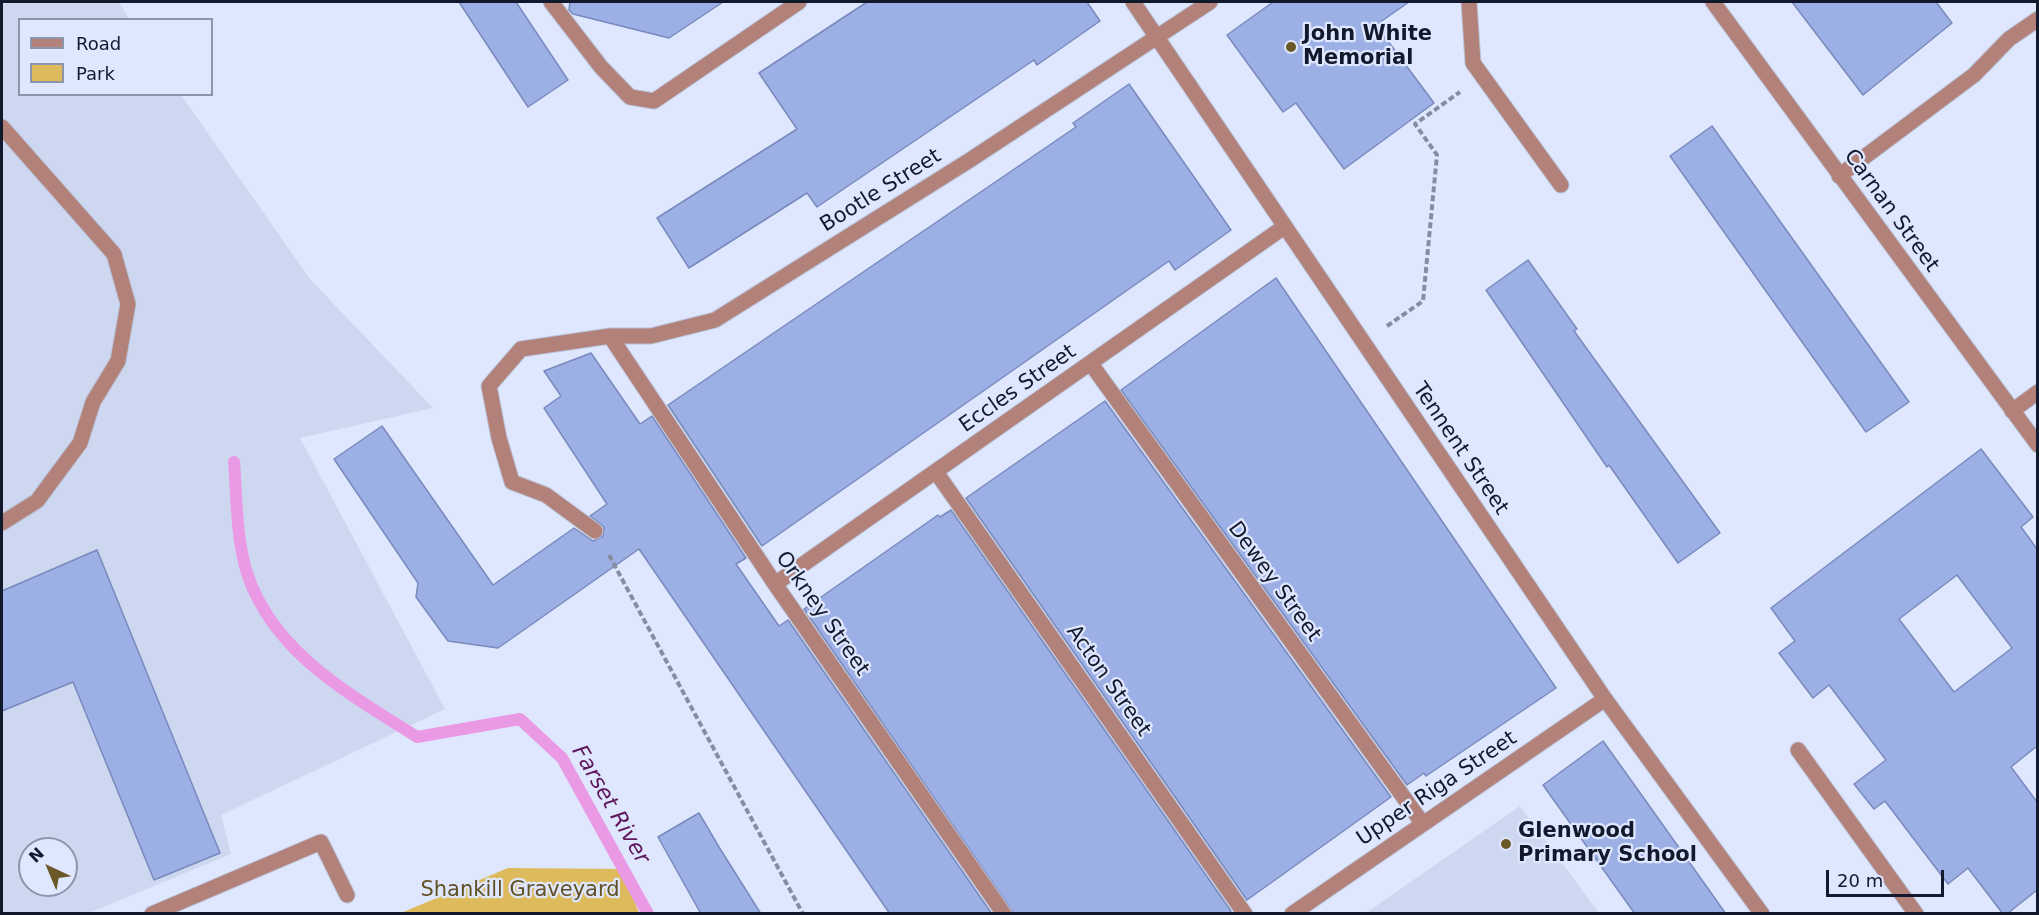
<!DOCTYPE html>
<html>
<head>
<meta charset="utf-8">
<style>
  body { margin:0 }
  #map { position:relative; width:2039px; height:915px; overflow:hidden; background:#dfe7fe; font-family:"DejaVu Sans",sans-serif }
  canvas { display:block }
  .frame { position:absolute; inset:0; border:3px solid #13192d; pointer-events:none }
  .legend { position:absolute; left:18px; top:18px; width:195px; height:78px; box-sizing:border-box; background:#dfe7fe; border:2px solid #8d95aa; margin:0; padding:8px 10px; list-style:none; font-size:18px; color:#13192d }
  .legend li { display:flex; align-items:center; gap:12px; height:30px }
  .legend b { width:30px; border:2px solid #8d95aa }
  .north { position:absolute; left:18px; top:837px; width:60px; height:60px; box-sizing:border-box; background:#dfe7fe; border:2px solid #8d95aa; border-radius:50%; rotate:316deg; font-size:16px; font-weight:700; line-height:24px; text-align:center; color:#13192d }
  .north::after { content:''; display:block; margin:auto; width:21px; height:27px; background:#6a5826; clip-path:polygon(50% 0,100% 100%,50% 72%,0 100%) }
  .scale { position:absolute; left:1826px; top:870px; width:118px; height:27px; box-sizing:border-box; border:3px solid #13192d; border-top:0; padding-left:8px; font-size:18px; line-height:21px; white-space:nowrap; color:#13192d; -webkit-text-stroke:4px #dfe7fe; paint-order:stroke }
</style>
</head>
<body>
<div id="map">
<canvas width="2039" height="915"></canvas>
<div class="frame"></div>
<ul class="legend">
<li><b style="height:8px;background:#b2827a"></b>Road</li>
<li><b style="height:16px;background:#ddba5c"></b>Park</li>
</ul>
<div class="north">N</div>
<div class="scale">20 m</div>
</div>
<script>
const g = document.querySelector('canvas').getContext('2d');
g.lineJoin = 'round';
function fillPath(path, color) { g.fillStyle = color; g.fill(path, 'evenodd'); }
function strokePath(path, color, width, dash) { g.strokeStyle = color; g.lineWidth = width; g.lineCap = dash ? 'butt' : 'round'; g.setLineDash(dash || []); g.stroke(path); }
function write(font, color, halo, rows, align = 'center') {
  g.font = font + ' "DejaVu Sans",sans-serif'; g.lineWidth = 4.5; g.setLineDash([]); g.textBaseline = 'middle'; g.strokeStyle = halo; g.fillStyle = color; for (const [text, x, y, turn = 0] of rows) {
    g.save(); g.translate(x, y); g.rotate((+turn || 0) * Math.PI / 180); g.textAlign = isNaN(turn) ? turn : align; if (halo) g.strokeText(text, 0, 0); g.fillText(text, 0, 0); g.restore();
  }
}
const built = new Path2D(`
  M2,2H119L129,19L20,20V94L181,95L310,279L433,408L300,438L445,709L221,815L231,854L89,913L2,914ZM30,849H66V885H30Z
  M1520,806L1599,913H1366Z`);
const green = new Path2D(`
  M508,868L623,869L639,913H401Z`);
const stream = new Path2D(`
  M234,462C237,498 236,541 248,576C275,654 351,695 417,737L520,719L562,758L648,914`);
const building = new Path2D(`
  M459,2H516L568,80L528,107Z
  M570,2H723L669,38L573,14L569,10Z
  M867,2H1087L1100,21L1037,65L1034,60L817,207L807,193L689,268L657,218L797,129L759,73Z
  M1273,2H1409L1376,25L1434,103L1344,169L1296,103L1283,112L1227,35Z
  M1792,2H1936L1952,23L1863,95Z
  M1129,84L1231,230L1175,270L1169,261L762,546L668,405L1076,127L1073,123Z
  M1712,126L1909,402L1866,432L1670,156Z
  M1528,260L1577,329L1574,331L1720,533L1678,563L1609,465L1607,467L1486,290Z
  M1276,278L1556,688L1426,776L1424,773L1407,785L1121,390Z
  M591,353L640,424L652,416L746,558L736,564L779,626L788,620L992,914H890L639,549L498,648L448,641L416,597L418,583L334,459L382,426L493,585L574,528L593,541L603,536L604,527L590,516L607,504L544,408L561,396L544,371Z
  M1105,401L1391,797L1247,900L966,498Z
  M1981,449L2033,517L2021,527L2037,549V746L2011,767L2037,802V890L2007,914H2003L1968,868L1948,884L1885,801L1874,809L1854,784L1886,760L1829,685L1813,698L1779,653L1795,641L1771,608ZM1957,575L2012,648L1954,692L1899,619Z
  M951,510L1231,911L1228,914H1014L804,609L938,515L940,517Z
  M97,550L220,853L154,880L73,682L2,711V591Z
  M1603,741L1648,804L1726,914H1635L1543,785Z
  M699,813L719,847L761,914H701L658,837Z`);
const path = new Path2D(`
  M1387,326L1423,301L1437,155L1415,124L1460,92
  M609,555L803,914`);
const service = new Path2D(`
  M1469,2L1473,63L1561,185
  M2,127L114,254L128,304L118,361L93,402L80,443L37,501L2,523
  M1798,750L1916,914`);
const minor = new Path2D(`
  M551,2L601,67L630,97L654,101L799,2
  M1713,2L2038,445
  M1839,176L1974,75L2009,39L2038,19
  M610,336L775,584L1004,914
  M1091,364L1423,824
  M2012,411L2038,392
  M936,472L1245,914
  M595,531L546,495L512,482L499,438L489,386L521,349L610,336H651L715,320L970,160L1210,2
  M775,584L1284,227
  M152,914L321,842L347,895
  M1292,914L1605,699`);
const tertiary = new Path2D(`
  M1133,2L1605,699L1762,914`);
const markers = [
  [1291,47,6,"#6a5826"],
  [1506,844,6,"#6a5826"]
];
const poiNames = [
  ["John White",1303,35],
  ["Memorial",1303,59],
  ["Glenwood",1518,832],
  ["Primary School",1518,856]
];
const streetNames = [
  ["Bootle Street",881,191,-32],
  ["Carnan Street",1891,211,54],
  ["Eccles Street",1018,389,-35],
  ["Tennent Street",1460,449,56],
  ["Dewey Street",1274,582,54],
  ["Orkney Street",822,614,55],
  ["Acton Street",1108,681,55],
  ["Upper Riga Street",1437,789,-34]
];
const parkNames = [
  ["Shankill Graveyard",520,891]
];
const waterNames = [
  ["Farset River",610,805,60]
];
fillPath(built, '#ced7f0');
fillPath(green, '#ddba5c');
strokePath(stream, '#ea9ae5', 12);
fillPath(building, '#9db0e6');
strokePath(building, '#7889bc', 1.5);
strokePath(service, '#bac2d8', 17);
strokePath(minor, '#bac2d8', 17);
strokePath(tertiary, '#bac2d8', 17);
strokePath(path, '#868da3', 4, [6, 3]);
strokePath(service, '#b2827a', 15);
strokePath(minor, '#b2827a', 15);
strokePath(tertiary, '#b2827a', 15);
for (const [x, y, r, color] of markers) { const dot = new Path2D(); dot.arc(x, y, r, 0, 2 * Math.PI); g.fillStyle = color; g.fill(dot); strokePath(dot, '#dfe7fe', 2); }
write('bold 21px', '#13192d', '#dfe7fe', poiNames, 'left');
write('21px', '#13192d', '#dfe7fe', streetNames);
write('21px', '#615124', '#dfe7fe', parkNames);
write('italic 22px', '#5e175c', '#dfe7fe', waterNames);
</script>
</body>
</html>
